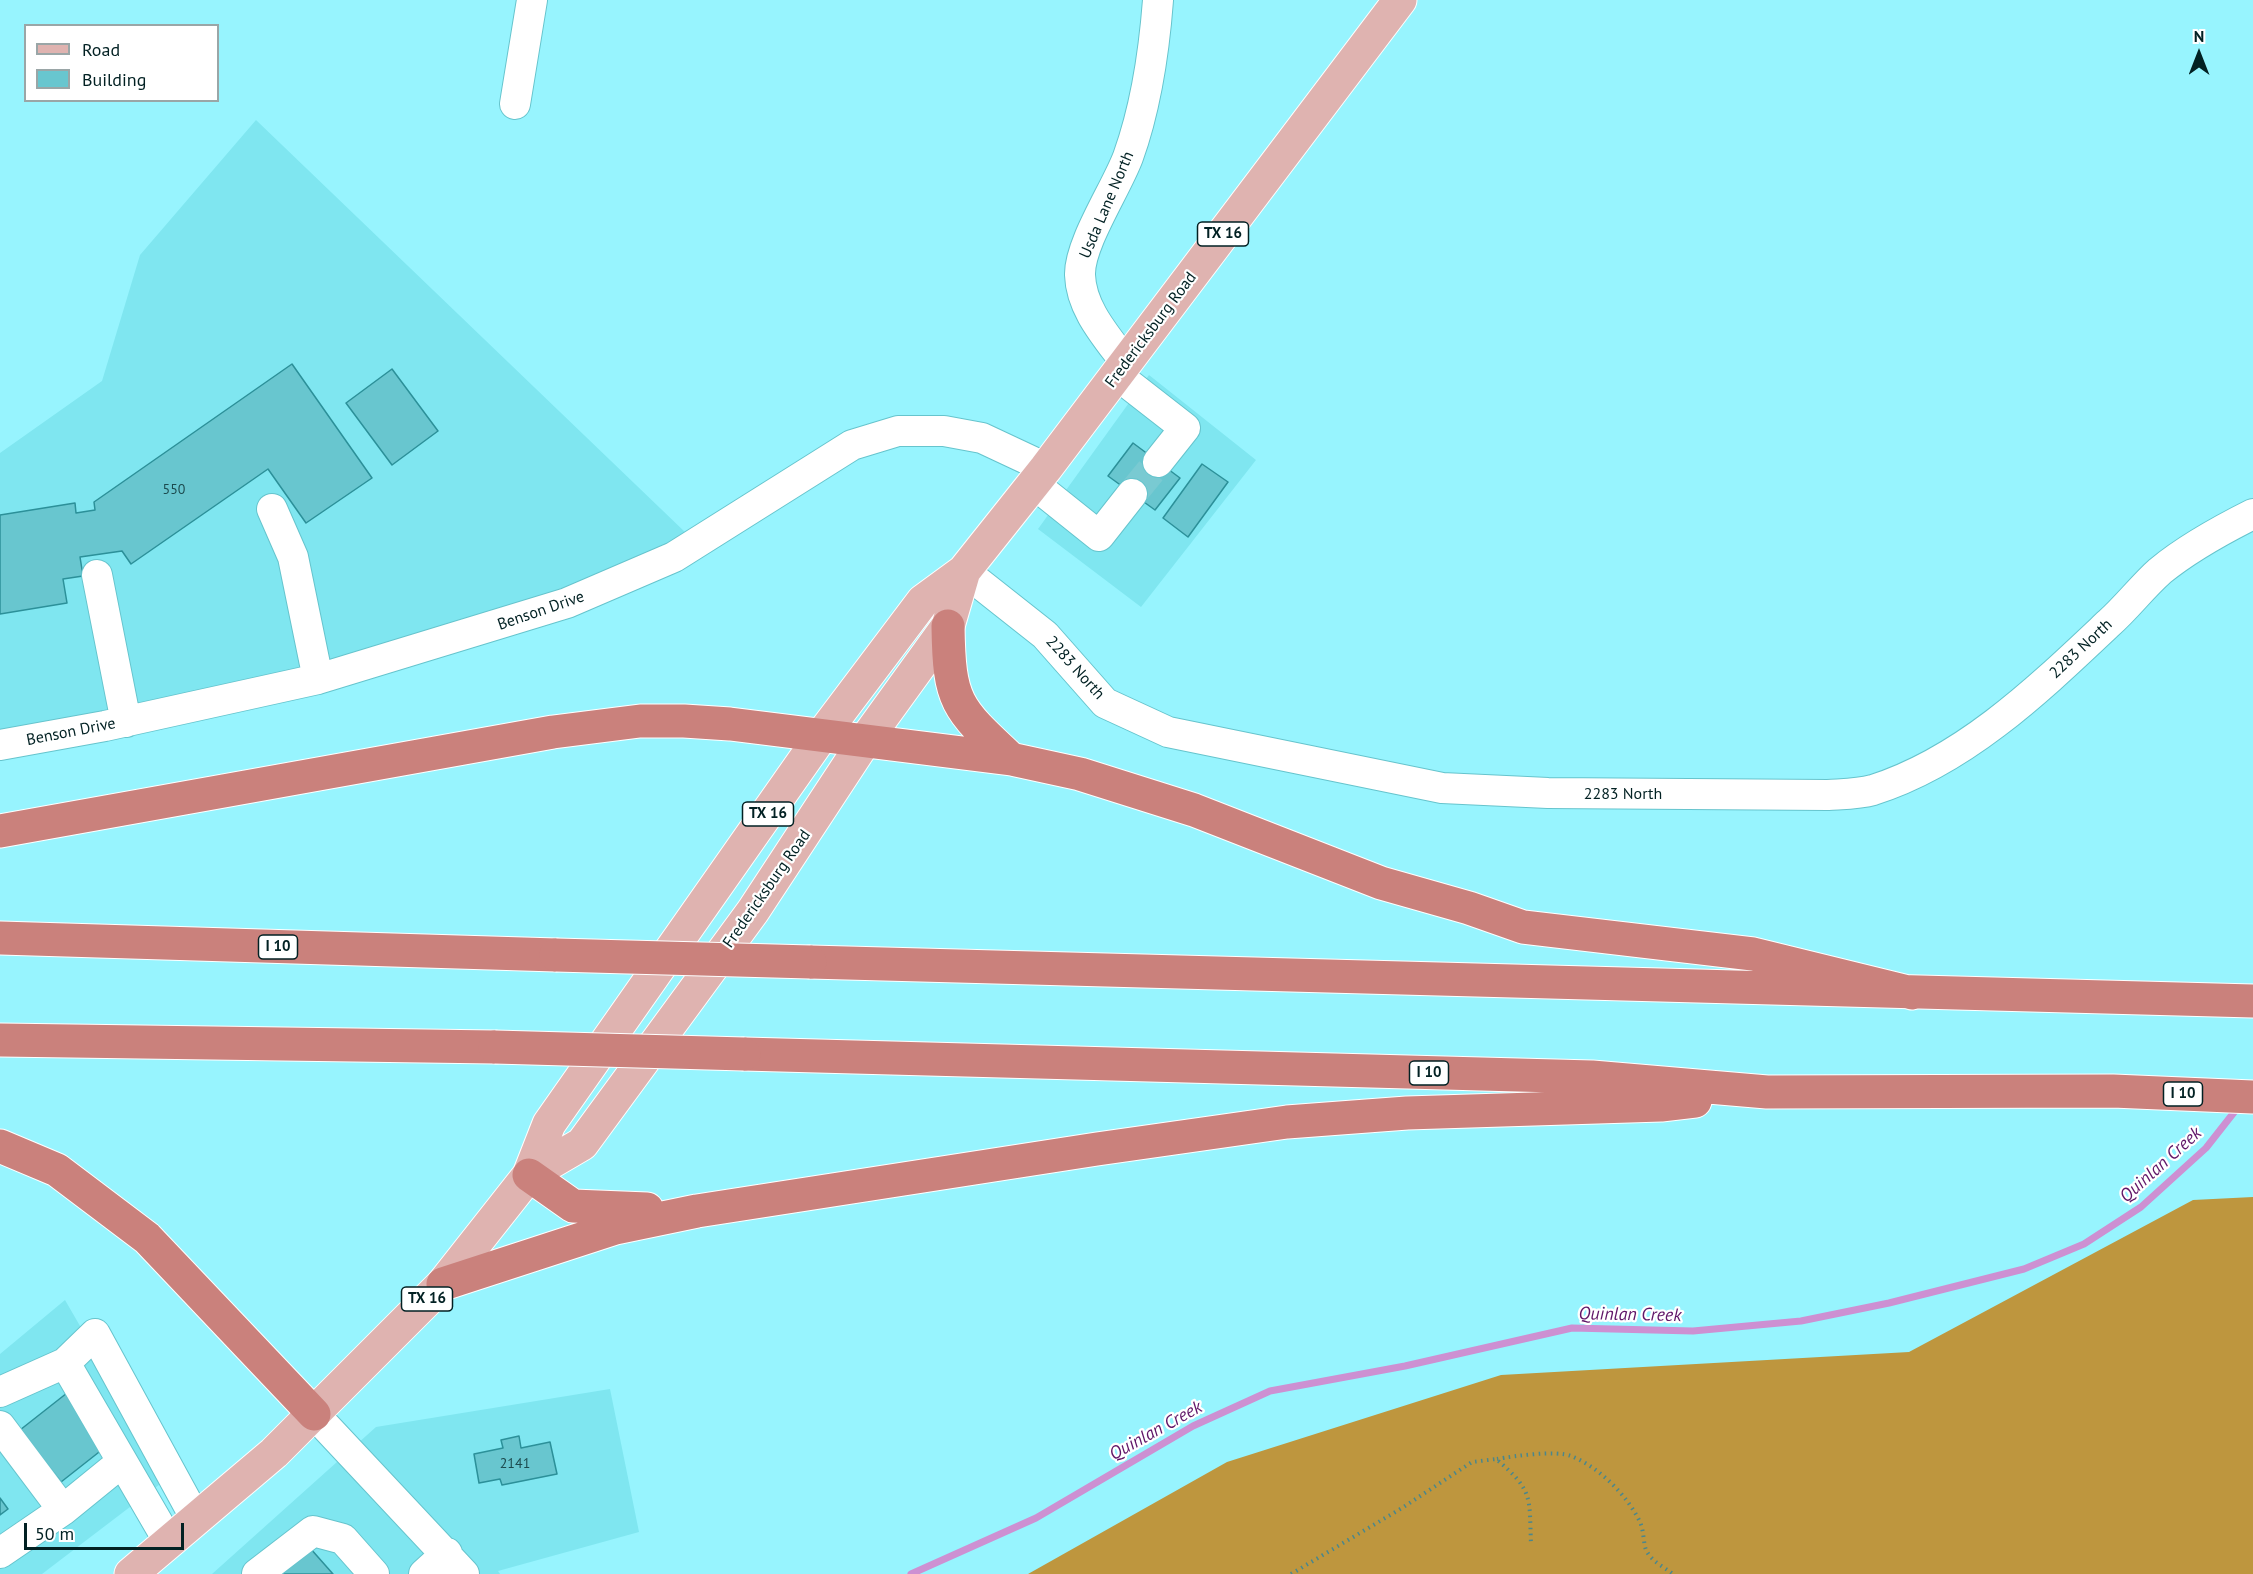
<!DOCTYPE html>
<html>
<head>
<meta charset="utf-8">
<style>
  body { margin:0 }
  #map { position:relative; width:2253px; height:1574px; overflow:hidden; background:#97f4fe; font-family:"PT Sans",sans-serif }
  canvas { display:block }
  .legend { position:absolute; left:24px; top:24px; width:195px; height:78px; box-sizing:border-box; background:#fff; border:2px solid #9aa6a7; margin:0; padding:8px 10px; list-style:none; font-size:18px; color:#022123 }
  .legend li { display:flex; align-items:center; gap:12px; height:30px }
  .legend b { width:30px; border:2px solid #9aa6a7 }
  .north { position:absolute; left:2169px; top:24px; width:60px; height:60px; -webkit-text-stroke:4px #fff; paint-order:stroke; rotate:0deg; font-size:16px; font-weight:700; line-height:24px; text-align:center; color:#022123 }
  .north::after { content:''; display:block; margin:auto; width:21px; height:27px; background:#022123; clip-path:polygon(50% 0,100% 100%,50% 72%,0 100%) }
  .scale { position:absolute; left:24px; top:1523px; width:160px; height:27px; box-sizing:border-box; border:3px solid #022123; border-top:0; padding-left:8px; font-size:18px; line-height:21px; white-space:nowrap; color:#022123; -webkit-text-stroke:4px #fff; paint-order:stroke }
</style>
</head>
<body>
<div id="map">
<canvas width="2253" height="1574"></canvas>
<ul class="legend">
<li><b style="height:8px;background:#dfb3b0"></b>Road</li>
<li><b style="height:16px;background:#68c6cf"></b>Building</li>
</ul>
<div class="north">N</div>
<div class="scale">50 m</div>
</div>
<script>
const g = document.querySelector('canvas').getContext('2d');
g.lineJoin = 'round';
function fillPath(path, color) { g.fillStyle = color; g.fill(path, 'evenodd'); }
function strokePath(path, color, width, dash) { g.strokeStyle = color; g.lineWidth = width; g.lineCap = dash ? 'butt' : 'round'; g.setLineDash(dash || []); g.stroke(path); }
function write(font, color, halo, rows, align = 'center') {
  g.font = font + ' "PT Sans",sans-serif'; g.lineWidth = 4.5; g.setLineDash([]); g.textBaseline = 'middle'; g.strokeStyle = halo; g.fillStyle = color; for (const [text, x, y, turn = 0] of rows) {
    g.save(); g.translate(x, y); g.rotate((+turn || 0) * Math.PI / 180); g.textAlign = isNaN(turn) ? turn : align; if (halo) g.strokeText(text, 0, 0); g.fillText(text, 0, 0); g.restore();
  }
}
const built = new Path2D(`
  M256,120L686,533L613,573L369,655L0,736V453L102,381L140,255Z
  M1149,375L1256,460L1141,607L1038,529Z
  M65,1300L168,1478L42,1574H0V1354Z
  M610,1389L639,1532L498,1571L500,1574H212L376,1427Z`);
const forest = new Path2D(`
  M2253,1197V1574H1028L1227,1462L1501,1375L1909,1352L2193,1200Z`);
const stream = new Path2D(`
  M911,1574L1036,1518L1193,1426L1270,1391L1405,1366L1572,1328L1693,1331L1801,1321L1889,1303L2024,1269L2084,1244L2141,1207L2206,1148L2239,1106`);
const building = new Path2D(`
  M292,364L372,478L306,523L268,469L131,564L122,551L80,557L83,576L63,579L67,603L0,614V515L75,503L76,513L95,510L94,502Z
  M392,369L438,431L392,465L346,403Z
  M1133,443L1180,478L1155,510L1108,476Z
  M1202,464L1228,482L1188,537L1163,518Z
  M67,1393L108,1445L61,1482L20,1430Z
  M519,1436L521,1448L550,1442L557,1474L502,1485L500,1479L479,1483L474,1454L503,1448L501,1440Z
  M0,1498L8,1509L0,1515Z
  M310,1548L333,1574H281Z`);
const minorTunnel = new Path2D(`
  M1132,494L1158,462`);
const path = new Path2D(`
  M1497,1459C1514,1456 1556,1450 1571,1456C1599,1467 1627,1495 1640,1522C1644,1531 1643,1541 1646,1550C1651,1561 1664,1567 1673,1574
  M1291,1574L1402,1508L1472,1462L1496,1459C1534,1491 1529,1497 1531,1544`);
const minor = new Path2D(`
  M515,104L532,0
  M1126,363C1107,337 1081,309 1080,275C1079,244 1116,189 1128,157C1146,107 1154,53 1158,0
  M1117,375L1185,428L1158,462
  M1034,484L1099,536L1132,494
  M272,509L293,557L318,679
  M964,571L1045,635L1105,703L1168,732L1442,788L1548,793L1828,795C1842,794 1859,794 1873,790C1965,761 2040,688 2109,623C2127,607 2142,587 2160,571C2188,548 2221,530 2253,514
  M97,575L126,722
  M0,745L105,726L318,679L567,603L674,557L852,445L898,431H944L982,438L1046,468
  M65,1363L169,1542
  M0,1392L65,1363L95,1334L196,1519
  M314,1414L464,1574
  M0,1426L63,1510
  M0,1553L63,1510L122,1462
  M257,1574L313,1531L343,1539L374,1574
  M424,1574L447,1553`);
const major = new Path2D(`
  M529,1175L582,1144L753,911L864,742L948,626L964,571
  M131,1574L274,1453L443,1284L529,1175L549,1124L822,735L923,601L964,571L1046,468L1400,0`);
const highway = new Path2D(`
  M948,626C949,702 956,708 1011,759
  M0,831L553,732L640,721H684L730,724L1011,759L1080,774L1194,810L1381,883L1469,908L1523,927L1753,954L1912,993
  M0,938L556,955
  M810,962L2253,1001
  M0,1040L495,1047
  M744,1054L1592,1077L1767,1092L2113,1091L2253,1097
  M0,1146L57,1170L147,1238L314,1414
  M529,1175L573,1206L647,1209
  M443,1284L615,1228L697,1211L1097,1149L1287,1122L1407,1113L1661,1105L1695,1101`);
const highwayBridge = new Path2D(`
  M556,955L810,962
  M495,1047L744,1054`);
const numberNames = [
  ["550",174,490],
  ["2141",515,1464]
];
const shields = [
  [1223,234,51],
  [768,814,51],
  [278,947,39],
  [1429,1073,39],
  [2183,1094,39],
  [427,1299,51]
];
const shieldNames = [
  ["TX 16",1223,234],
  ["TX 16",768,814],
  ["I 10",278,947],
  ["I 10",1429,1073],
  ["I 10",2183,1094],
  ["TX 16",427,1299]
];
const streetNames = [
  ["Usda Lane North",1107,205,-67],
  ["Fredericksburg Road",1151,330,-53],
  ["Benson Drive",541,611,-19],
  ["2283 North",2081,649,-43],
  ["2283 North",1075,668,48],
  ["Benson Drive",71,732,-11],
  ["2283 North",1623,794],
  ["Fredericksburg Road",767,889,-55]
];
const waterNames = [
  ["Quinlan Creek",2161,1165,-42],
  ["Quinlan Creek",1630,1315,1],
  ["Quinlan Creek",1156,1431,-29]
];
fillPath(built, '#7fe6f0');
fillPath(forest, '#be963e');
strokePath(stream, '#cd90d2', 7);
fillPath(building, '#68c6cf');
strokePath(building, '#2c9099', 1.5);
strokePath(minorTunnel, '#79cad2', 30, [30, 15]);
strokePath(minor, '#66c4cd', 32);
strokePath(major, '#fff', 35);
strokePath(highway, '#fff', 35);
strokePath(path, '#4a878c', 4, [1.5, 4.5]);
strokePath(minor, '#fff', 30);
strokePath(major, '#dfb3b0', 33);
strokePath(highway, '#ca817c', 33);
strokePath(highwayBridge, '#fff', 35, []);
strokePath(highwayBridge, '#ca817c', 33);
write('14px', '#1c4a4e', null, numberNames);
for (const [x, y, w] of shields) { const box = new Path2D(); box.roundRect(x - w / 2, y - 12, w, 24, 4.5); g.fillStyle = '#fff'; g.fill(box); strokePath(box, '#022123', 1.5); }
write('bold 15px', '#022123', null, shieldNames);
write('16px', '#022123', '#fff', streetNames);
write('italic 18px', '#601668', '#fff', waterNames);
</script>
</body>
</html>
